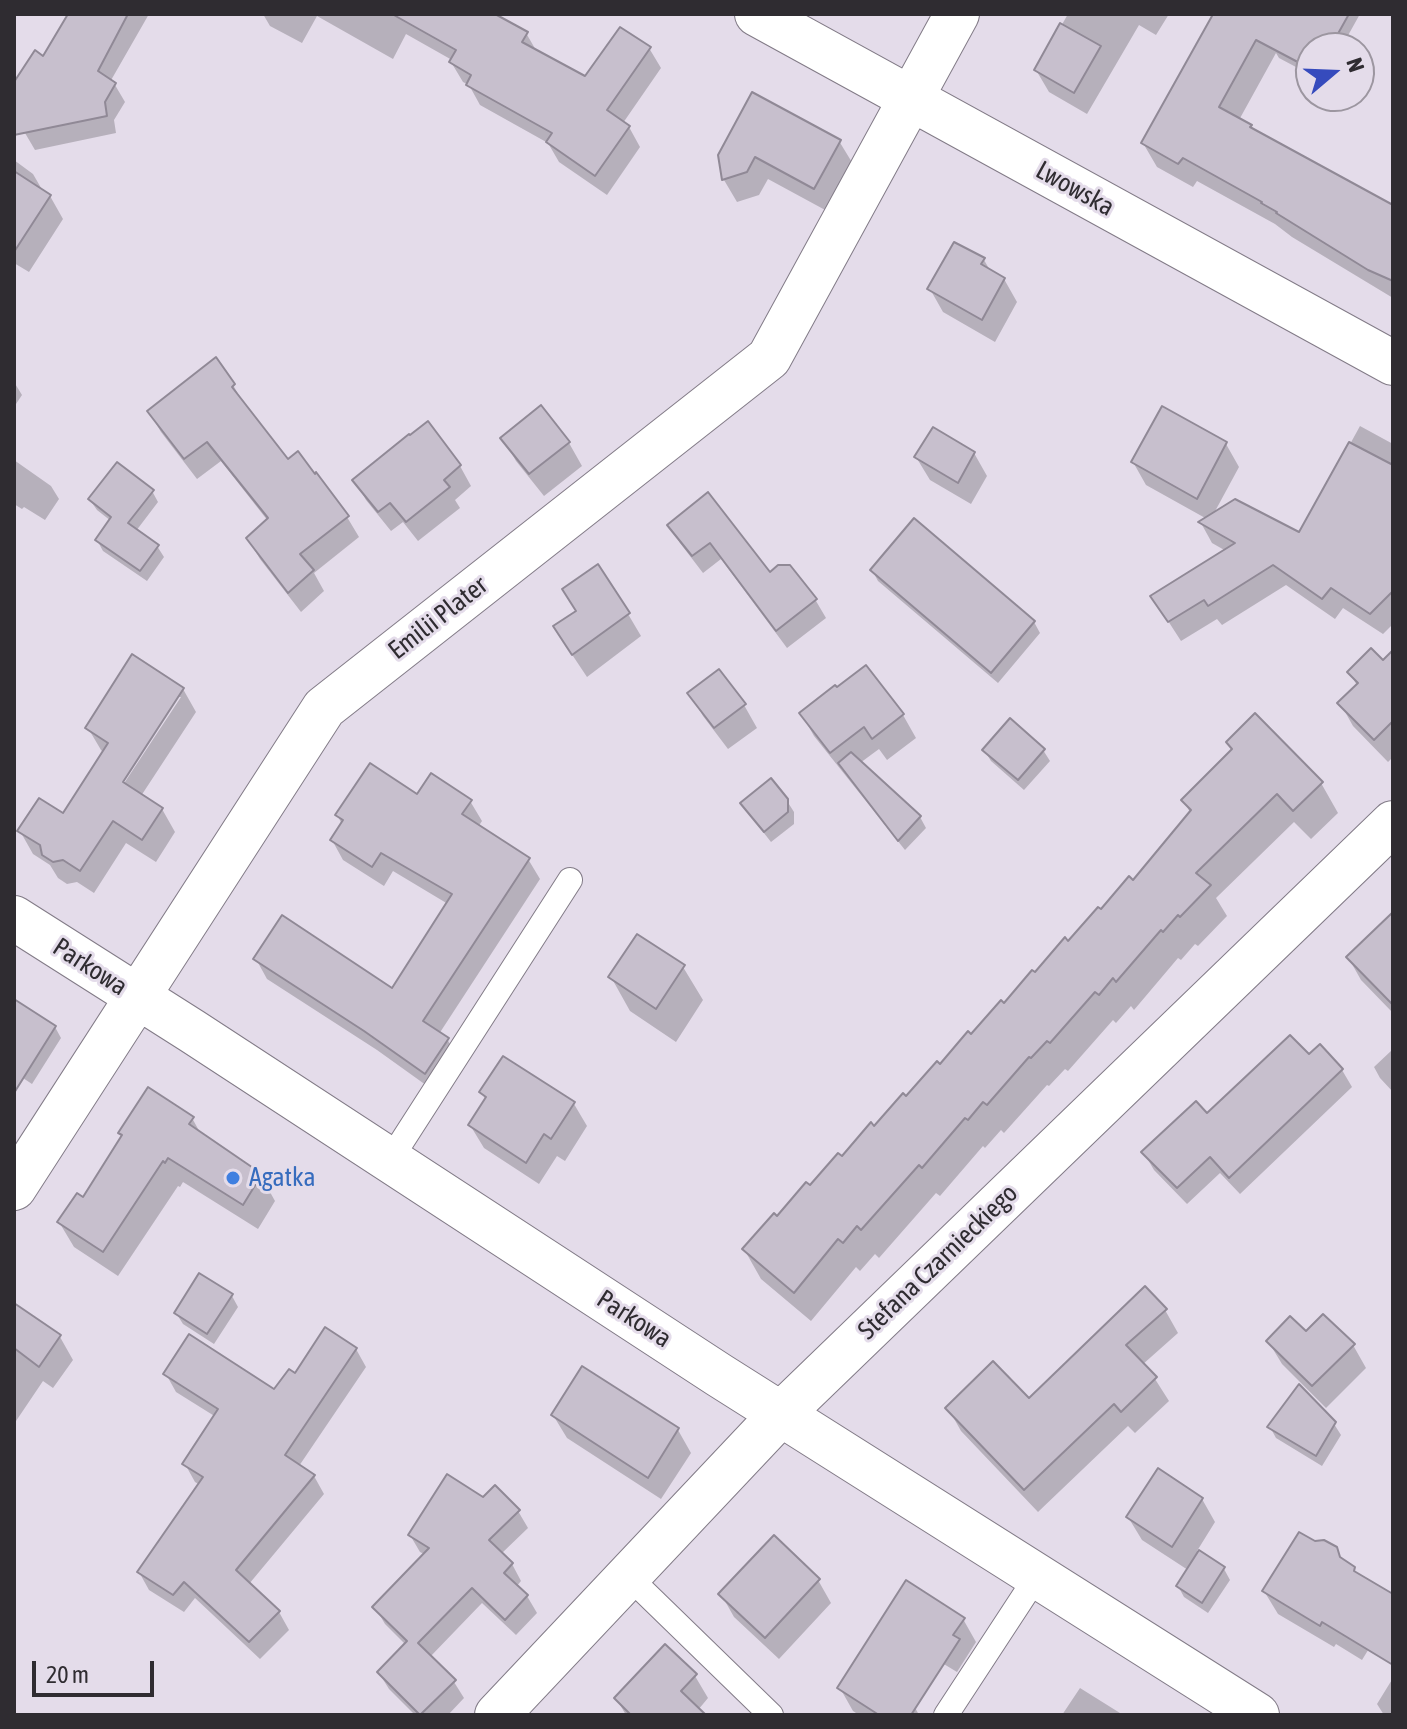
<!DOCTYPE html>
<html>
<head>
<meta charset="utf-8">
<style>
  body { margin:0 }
  #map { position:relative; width:1407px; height:1729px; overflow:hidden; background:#e4dcea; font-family:"Asap Condensed",sans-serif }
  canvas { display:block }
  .frame { position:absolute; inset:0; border:16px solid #2f2c31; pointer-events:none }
  .north { position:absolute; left:1295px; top:32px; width:80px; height:80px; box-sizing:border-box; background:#e4dcea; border:2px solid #9c96a0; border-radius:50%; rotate:71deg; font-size:22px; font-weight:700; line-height:32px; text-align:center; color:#2f2c31 }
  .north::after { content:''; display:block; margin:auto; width:28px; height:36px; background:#364bbd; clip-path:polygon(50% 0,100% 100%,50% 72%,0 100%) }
  .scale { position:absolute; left:32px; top:1661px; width:122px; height:36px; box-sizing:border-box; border:4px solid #2f2c31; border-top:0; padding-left:10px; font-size:24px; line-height:28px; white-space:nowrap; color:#2f2c31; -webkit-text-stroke:6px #e4dcea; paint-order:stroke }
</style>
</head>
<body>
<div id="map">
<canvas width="1407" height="1729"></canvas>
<div class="frame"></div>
<div class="north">N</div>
<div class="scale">20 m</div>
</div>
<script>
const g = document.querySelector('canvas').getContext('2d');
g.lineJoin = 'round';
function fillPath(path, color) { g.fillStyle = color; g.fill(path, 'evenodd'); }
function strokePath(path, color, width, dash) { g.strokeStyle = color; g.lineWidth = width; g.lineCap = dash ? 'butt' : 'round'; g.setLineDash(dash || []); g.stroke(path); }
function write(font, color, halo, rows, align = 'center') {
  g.font = font + ' "Asap Condensed",sans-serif'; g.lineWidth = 6; g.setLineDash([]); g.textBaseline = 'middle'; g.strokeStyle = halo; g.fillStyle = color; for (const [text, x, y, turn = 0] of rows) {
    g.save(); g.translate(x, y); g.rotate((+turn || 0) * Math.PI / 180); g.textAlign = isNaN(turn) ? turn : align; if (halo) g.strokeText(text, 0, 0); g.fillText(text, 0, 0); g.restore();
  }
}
const shadow = new Path2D(`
  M79,14H149L110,82L115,85L125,102L114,120L116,133L35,150L25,133L36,116L14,94V86L44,58Z
  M263,14H491L526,33L537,52L586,79L649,48L661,68L623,123L629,127L640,147L607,195L559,162L548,143L480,105L469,85L463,82L451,62L452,60L406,34L393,59L317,16L302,43L270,26Z
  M1068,14H1169L1156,35L1139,25L1087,114L1049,92L1036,70Z
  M1215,14H1360L1341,48H1311V75L1279,58L1276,53L1239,120L1250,126L1253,130L1393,207V298L1292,237L1275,224L1197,181L1193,187L1157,167L1143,143Z
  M839,141L853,164L827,211L768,179L759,195L737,202L724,180L720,156Z
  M14,160L33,174L44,193L50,196L63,219L29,272L14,263Z
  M984,260L991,272L1004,279L1017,302L995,342L943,312L930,289Z
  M14,382L22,395L14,407Z
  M233,385L245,406L288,462L347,517L359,537L314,573L324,591L301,612L260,559L248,539L268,521L221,461L197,479L161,432L149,412Z
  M1360,426L1393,444V624L1383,634L1343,608L1335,619L1286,585L1222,625L1217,619L1181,641L1152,596L1226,551L1212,543L1201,523L1207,519L1146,485L1133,462L1226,444L1239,467L1213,515L1300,535Z
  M503,438L569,443L582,466L544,496L516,461Z
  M974,453L987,476L971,504L930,480L916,457Z
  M14,460L51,486L59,499L45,520L24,507L22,509L14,504Z
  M460,466L471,486L455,500L460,508L418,541L403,522L391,531L366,500L355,480Z
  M152,491L158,502L136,531L157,546L164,557L147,581L103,551L97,540L111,521L97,510L90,500Z
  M708,495L769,574L789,567L816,601L826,618L787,648L721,559L703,573L680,543L670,525Z
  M872,570L1034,622L1040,633L998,683L878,581Z
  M577,613L628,614L641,636L587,677L569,650Z
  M866,668L903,715L916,738L887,760L879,749L860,763L920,817L926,828L905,850L814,736L801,713Z
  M1349,672H1393V757L1388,762L1353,726L1340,703L1358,687Z
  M183,689L196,712L141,796L162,809L175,832L156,862L126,843L94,893L77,882L67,884L58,878L50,865L33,854L20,831L63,815L104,753L101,750L88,728ZM176,697H181L119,791L116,789Z
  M690,693L744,705L757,728L728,749L703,716Z
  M984,750H1043L1050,761L1024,790L991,761Z
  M1321,783L1338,813L1311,839L1294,822L1216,898L1227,916L1198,946L1195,944L1181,960L1178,958L1134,1010L1131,1006L1116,1023L1113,1020L1068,1071L1065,1069L1049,1086L1047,1085L1004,1133L1001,1130L985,1148L983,1146L940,1196L936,1193L879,1258L875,1254L860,1271L856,1267L811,1321L761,1279L744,1249L907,1098L1133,883L1191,814L1183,800Z
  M418,797L470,801L482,821L478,827L528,859L540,879L439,1034L447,1039L459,1059L437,1093L377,1050L267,979L256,959L392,990L448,904L393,871L384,886L343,860L332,840L342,824L337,815Z
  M787,801L794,812V824L771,842L749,814L743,803Z
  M1393,915V1013L1361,980L1348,957Z
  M683,967L703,1000L676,1042L630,1011L611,977Z
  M14,1001L55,1027L61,1038L32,1084L14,1072Z
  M1392,1050L1393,1052V1092L1380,1078L1374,1067Z
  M1309,1057L1342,1070L1352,1087L1240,1194L1220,1173L1187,1204L1154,1170L1144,1153Z
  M481,1092L574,1104L587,1126L565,1161L557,1156L539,1184L484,1148L470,1125L486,1100Z
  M192,1118L202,1136L261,1176L275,1201L258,1229L183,1182L180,1187L178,1186L118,1276L74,1247L59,1222L83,1200Z
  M232,1296L238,1307L214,1344L183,1324L176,1313Z
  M1165,1310L1178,1333L1142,1365L1155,1379L1169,1401L1135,1433L1128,1426L1038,1512L961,1431L948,1408L1029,1401Z
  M14,1314L60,1337L73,1360L53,1388L43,1381L14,1424Z
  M1306,1334L1353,1345L1366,1368L1326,1408L1282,1364L1268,1341Z
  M356,1349L366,1367L299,1466L314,1476L324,1494L249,1584L279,1612L289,1630L260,1659L195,1598L184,1612L149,1590L139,1572L200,1485L195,1482L185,1464L216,1417L176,1392L166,1374L274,1391L296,1376Z
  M583,1368L678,1430L691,1453L661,1499L567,1438L553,1415Z
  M1334,1424L1341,1435L1322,1466L1276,1438L1270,1427Z
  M484,1499L518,1511L528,1528L501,1554L512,1564L521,1581L516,1587L527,1596L537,1613L516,1635L482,1603L429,1658L454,1682L464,1698L448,1715H415L389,1689L379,1673L406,1645L385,1624L375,1607L426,1555L420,1552L410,1535Z
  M1202,1499L1215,1522L1197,1551L1224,1569L1230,1580L1208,1613L1184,1597L1178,1586L1188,1570L1142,1540L1128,1517Z
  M1315,1544L1335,1549L1343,1561L1354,1569L1358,1576L1392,1611L1362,1660L1336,1644L1334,1647L1278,1614L1264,1591Z
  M818,1580L831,1603L779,1659L734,1617L721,1594Z
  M963,1619L976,1642L957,1672L924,1652L911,1700L919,1715H859L853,1711L840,1688Z
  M695,1676L708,1698L698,1710L703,1715H626L616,1698Z
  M1393,1678V1715H1384L1377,1704Z
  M1080,1688L1120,1713L1121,1715H1062Z`);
const building = new Path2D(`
  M68,14H128L98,71L116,83L105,102L107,116L14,135V82L35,50L43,56Z
  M392,14H495L528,32L522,42L585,76L620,27L651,47L607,110L630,126L595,176L546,142L552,133L466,85L471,75L449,62L456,50Z
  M1209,14H1349L1330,48H1311V69L1256,40L1219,107L1252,125L1250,127L1393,205V281L1368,270L1276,213L1277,212L1261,203L1262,202L1183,158L1178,164L1141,143L1212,16Z
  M1060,23L1101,46L1074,93L1034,70Z
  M752,92L841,140L814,189L755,157L747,172L722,180L718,155Z
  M14,171L51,195L14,252Z
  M954,242L985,258L981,264L1005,278L982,320L927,289Z
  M216,357L235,384L232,387L288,459L298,451L315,474L316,472L349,516L300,554L314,570L288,593L246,538L268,518L207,442L184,459L147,411Z
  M541,405L570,442L529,474L500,438Z
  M1162,406L1227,442L1197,499L1131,462Z
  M428,421L461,465L444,480L450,487L406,522L390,503L378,512L352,480L409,434L410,435Z
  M933,427L975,452L958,483L914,457Z
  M1349,442L1393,465V591L1370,614L1331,588L1322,599L1273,565L1208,606L1204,600L1168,622L1150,596L1235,543L1198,522L1235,499L1299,532Z
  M117,462L154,490L128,523L159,545L140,571L95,540L111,517L88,499Z
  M708,492L770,572L778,565H790L817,599L776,631L710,543L692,556L667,525Z
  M914,518L1035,621L991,673L870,570Z
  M598,564L630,613L572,655L553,626L576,611L562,589Z
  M1371,648L1383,660L1393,650V721L1374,740L1337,703L1358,683L1347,672Z
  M132,654L184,688L123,782L163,808L142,840L113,821L80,871L63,860L53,862L42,855L40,845L17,831L39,798L63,813L108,743L85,728Z
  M866,665L904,714L872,739L864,727L830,753L799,713L835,685L837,687Z
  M719,669L746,704L714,728L687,693Z
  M1255,713L1323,782L1293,811L1277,794L1196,873L1211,885L1180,917L1178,915L1163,932L1161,930L1116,982L1113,978L1099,995L1095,992L1050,1043L1047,1041L1031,1058L1029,1057L987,1105L983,1102L968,1120L965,1118L922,1168L919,1165L861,1230L857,1226L843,1243L838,1239L794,1293L742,1249L774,1213L777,1216L806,1182L810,1185L838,1153L842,1156L871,1122L874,1126L903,1093L906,1096L937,1061L940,1064L968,1031L971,1034L1001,1000L1004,1003L1032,970L1035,972L1065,937L1068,941L1098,907L1101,909L1129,876L1133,880L1191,810L1181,800L1232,749L1226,742Z
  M1010,718L1045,749L1018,780L982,750Z
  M851,752L921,816L898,841L838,763Z
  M370,763L417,794L431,773L472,800L462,814L530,858L423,1021L449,1038L425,1074L364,1031L253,959L282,915L392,988L452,894L381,853L372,867L330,840L343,820L335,815Z
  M771,778L788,799V812L764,832L740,803Z
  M1393,912V1005L1346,957Z
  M637,934L685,965L656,1009L608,977Z
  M14,999L56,1026L14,1093Z
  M1290,1035L1309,1054L1320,1044L1343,1069L1229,1178L1210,1157L1177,1188L1141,1152L1196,1101L1207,1113Z
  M503,1056L575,1102L551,1139L544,1134L526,1163L468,1125L486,1097L479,1092Z
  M148,1087L194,1117L189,1124L262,1174L243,1205L168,1158L165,1163L163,1161L103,1252L57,1222L77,1193L83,1197L122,1135L118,1133Z
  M199,1273L233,1294L207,1334L174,1313Z
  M1145,1286L1167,1309L1126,1345L1157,1377L1121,1412L1114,1404L1024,1490L945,1408L993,1361L1029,1398Z
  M14,1303L61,1335L39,1367L14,1348Z
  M1323,1314L1355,1344L1312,1386L1266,1341L1290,1316L1306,1331Z
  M325,1327L357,1348L285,1455L315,1475L236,1570L280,1611L249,1642L184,1582L173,1595L137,1572L203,1477L182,1464L218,1409L163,1374L189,1334L274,1389L289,1369L295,1373Z
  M582,1366L679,1428L648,1478L551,1415Z
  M1299,1384L1336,1422L1316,1456L1267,1427Z
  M1158,1468L1203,1498L1172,1547L1126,1517Z
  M447,1474L483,1497L495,1485L520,1510L489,1540L513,1563L504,1573L528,1595L505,1620L472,1588L418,1643L456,1680L420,1715L377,1672L407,1641L372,1607L429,1548L408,1535Z
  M1299,1532L1315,1541L1324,1540L1337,1547L1340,1557L1355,1567L1354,1571L1393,1594V1665L1322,1622L1320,1626L1262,1591Z
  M774,1535L820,1579L765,1638L718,1594Z
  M1199,1550L1225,1567L1202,1603L1176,1586Z
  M906,1580L965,1618L953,1635L960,1639L911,1715H879L837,1688Z
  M665,1644L697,1674L681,1691L706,1715H631L614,1698Z`);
const lane = new Path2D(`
  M390,1160L570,880
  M628,1576L771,1715
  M946,1715L1037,1576`);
const street = new Path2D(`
  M757,14L1393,363
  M14,918L192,1031L719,1375L1257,1715
  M14,1188L324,708L769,358L957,14
  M497,1715L781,1414L1393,823`);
const markers = [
  [233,1178,8,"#3f7fe0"]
];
const streetNames = [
  ["Lwowska",1075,189,29],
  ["Emilii Plater",438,618,-38],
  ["Parkowa",90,967,33],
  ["Stefana Czarnieckiego",938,1262,-44],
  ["Parkowa",634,1319,33]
];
const shopNames = [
  ["Agatka",249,1178]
];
fillPath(shadow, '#0003');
fillPath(building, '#c7bfcd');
strokePath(building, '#908996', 2);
strokePath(lane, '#827b87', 26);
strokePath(street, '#827b87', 46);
strokePath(lane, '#fff', 24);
strokePath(street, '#fff', 44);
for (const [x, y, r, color] of markers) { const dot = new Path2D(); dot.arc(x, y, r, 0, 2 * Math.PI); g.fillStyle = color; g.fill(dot); strokePath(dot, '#e4dcea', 3); }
write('26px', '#2f2c31', '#e4dcea', streetNames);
write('26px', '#366cbe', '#e4dcea', shopNames, 'left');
</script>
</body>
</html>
